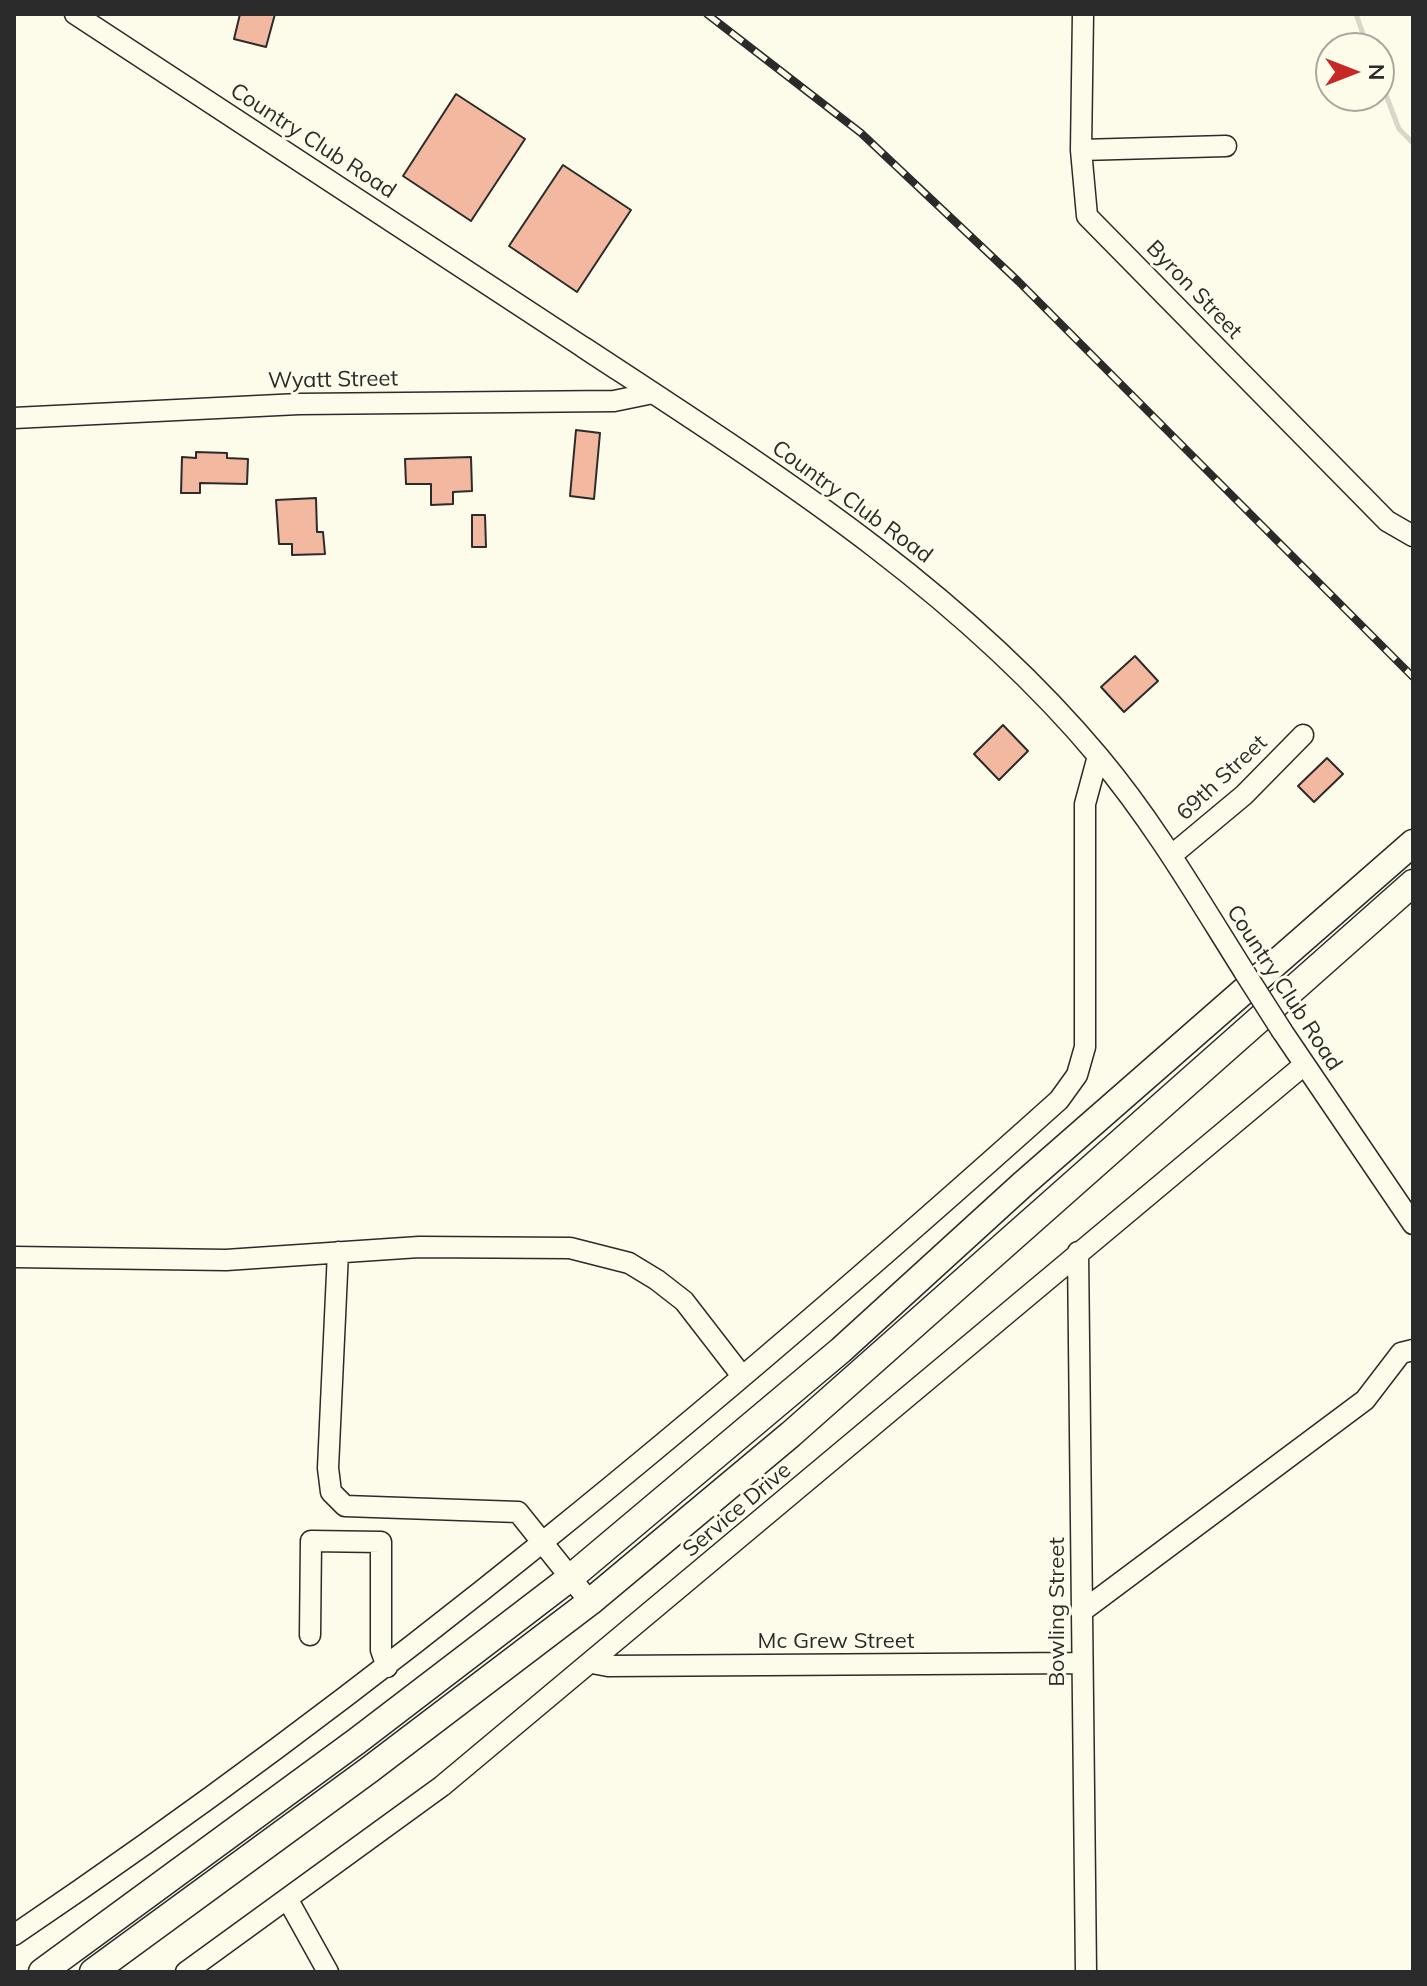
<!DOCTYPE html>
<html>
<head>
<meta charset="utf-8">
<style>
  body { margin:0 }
  #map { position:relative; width:1427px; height:1986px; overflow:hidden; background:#fdfbea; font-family:Mulish,sans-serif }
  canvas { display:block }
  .frame { position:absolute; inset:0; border:16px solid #2b2b2b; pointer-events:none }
  .north { position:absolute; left:1315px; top:32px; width:80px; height:80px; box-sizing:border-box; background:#fdfbea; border:2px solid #a9a89e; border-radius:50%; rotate:90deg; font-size:22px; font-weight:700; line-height:32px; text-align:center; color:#2b2b2b }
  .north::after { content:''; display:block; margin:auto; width:28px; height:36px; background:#c62828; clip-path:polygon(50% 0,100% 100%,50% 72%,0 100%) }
</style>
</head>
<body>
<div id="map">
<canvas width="1427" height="1986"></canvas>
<div class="frame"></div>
<div class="north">N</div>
</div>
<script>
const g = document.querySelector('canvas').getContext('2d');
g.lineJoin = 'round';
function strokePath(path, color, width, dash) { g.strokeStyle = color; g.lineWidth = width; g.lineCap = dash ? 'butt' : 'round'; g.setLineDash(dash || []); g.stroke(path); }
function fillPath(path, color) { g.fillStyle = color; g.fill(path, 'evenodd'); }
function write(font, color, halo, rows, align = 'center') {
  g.font = font + ' Mulish,sans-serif'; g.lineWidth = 6; g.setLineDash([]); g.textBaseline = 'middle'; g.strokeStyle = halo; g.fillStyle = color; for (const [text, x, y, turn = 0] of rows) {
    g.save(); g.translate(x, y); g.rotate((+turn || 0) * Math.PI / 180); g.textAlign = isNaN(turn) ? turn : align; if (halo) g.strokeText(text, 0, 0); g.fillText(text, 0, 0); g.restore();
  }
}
const stream = new Path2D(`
  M1356,14L1368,48
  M1379,77L1399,129L1413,143`);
const building = new Path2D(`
  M240,14H275L266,47L234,39Z
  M456,94L525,139L471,221L403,176Z
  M563,165L631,210L577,292L509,246Z
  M576,430L600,433L594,499L570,496Z
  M196,452L227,453V458L248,459L247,484L200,483V493H181L182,457L196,458Z
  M471,457L472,491L453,492V504L431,505V484H406L405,459Z
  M316,498L317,532H323L325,554L292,555V544H279L276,500Z
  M472,515H485L486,547H472Z
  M1135,656L1158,681L1124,712L1101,687Z
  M1003,725L1028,751L999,780L974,754Z
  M1327,758L1343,774L1314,802L1298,786Z`);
const minor = new Path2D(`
  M75,14C245,125 414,236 583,347C767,468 956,586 1099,757C1155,824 1199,900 1245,973
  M1083,14L1081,150L1087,216L1387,521L1413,536
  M1081,150L1226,146
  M14,418L299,404L614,401L653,393
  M1172,855L1244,795L1303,735
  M1282,1031L1413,1224
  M338,1252L328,1468L331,1492L345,1506L518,1512L590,1602
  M1078,1252L1086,1972
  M14,1257L226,1260L419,1247L570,1248L629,1263L657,1280L684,1301L742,1376
  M1081,1612L1365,1400L1401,1353L1413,1350
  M310,1635L311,1541L381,1542V1650L387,1667
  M592,1663L608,1666L1081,1663
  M288,1900L328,1972
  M14,1935C384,1685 727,1398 1059,1100L1077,1075L1085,1047V804L1098,756
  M186,1972L442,1786L1304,1065`);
const major = new Path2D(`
  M42,1972L357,1741L570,1578L841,1350L1022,1185L1413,843
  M93,1972L369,1770L590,1602L791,1434L1413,883`);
const rail = new Path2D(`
  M707,14L861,133L1018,281L1413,677`);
const minorBridge = new Path2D(`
  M1245,973L1282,1031`);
const streetNames = [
  ["Country Club Road",313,141,33],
  ["Byron Street",1194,290,46],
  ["Wyatt Street",333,380,-1],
  ["Country Club Road",852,502,36],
  ["69th Street",1222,778,-43],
  ["Country Club Road",1284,988,57],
  ["Service Drive",737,1510,-40],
  ["Bowling Street",1057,1612,-90],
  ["Mc Grew Street",836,1641]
];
strokePath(stream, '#d8d7c9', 5);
fillPath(building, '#f2b8a0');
strokePath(building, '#2b2b2b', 2);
strokePath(minor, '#2b2b2b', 23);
strokePath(major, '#2b2b2b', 29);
strokePath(minor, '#fdfbea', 20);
strokePath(major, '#fdfbea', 26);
strokePath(rail, '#2b2b2b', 8);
strokePath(rail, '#fdfbea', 5, [15]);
strokePath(minorBridge, '#2b2b2b', 23, []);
strokePath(minorBridge, '#fdfbea', 20);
write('22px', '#2b2b2b', '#fdfbea', streetNames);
</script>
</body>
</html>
